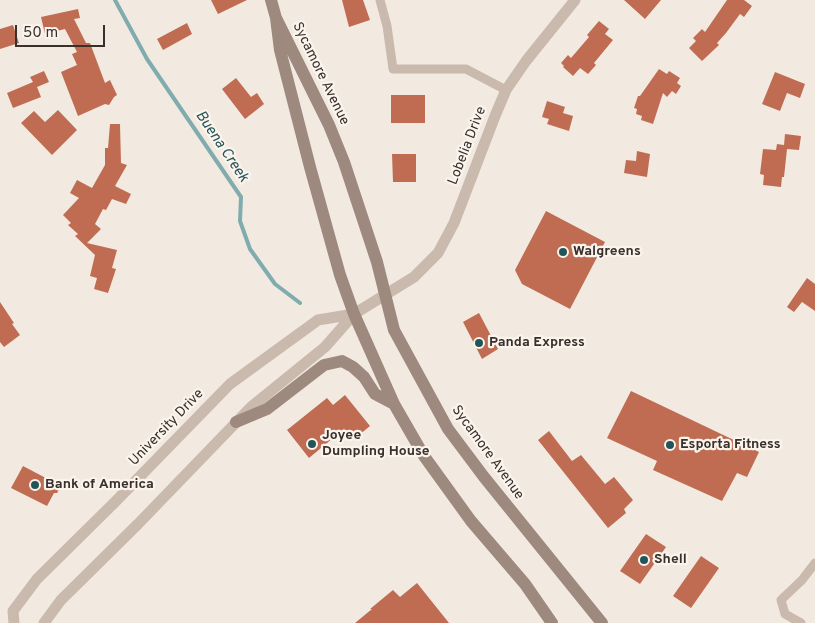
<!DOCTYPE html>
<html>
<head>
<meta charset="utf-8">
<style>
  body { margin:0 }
  #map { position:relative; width:815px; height:623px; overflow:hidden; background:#f2eae1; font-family:Overpass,sans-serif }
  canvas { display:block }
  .scale { position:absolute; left:15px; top:25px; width:90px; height:22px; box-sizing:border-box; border:2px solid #392f2b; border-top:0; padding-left:6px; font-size:15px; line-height:18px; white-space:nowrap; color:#392f2b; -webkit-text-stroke:4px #faf4ed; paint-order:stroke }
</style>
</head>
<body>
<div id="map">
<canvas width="815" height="623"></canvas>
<div class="scale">50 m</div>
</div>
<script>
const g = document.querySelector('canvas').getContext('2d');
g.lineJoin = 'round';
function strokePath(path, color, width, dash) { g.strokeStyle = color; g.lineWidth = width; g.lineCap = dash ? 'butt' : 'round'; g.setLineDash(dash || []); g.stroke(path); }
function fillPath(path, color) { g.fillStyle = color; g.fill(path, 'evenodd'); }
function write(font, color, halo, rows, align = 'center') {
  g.font = font + ' Overpass,sans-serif'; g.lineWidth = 4.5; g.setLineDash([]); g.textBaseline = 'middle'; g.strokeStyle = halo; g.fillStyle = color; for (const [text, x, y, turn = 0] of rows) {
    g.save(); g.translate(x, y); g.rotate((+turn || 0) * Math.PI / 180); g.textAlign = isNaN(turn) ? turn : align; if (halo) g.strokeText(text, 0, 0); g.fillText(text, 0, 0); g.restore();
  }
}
const stream = new Path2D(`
  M115,0L147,59L241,197L240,221L250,249L275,284L300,303`);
const building = new Path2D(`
  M211,0H247L218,14Z
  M342,0H363L370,20L349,27Z
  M624,0H661L645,19Z
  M727,0H744L752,6L744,17L740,14L726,33L717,43L719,45L702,61L689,48L696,41L693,38L702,29L705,32Z
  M78,9L80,18L74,19L86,43H90L105,83L110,80L117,95L114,97L109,105L105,104L78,116L61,72L77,65L72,54L77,52L65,29L45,34L41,17Z
  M599,21L609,29L605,34L613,40L594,63L596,65L588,74L580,68L573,76L563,67L564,66L561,63L568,55L571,58L589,37L587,35Z
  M187,23L192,34L163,50L157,39Z
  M13,25L19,43L0,49V29Z
  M659,69L667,74L669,71L680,78L677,83L681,86L676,94L672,91L667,97L663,93L653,124L641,120L642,116L636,114L637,109L634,108L638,96H640Z
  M44,71L49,82L37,87L41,97L13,108L7,93L33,82L30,77Z
  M775,72L805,84L800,98L787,93L780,111L762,104Z
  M236,78L251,97L257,93L264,104L245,119L222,89Z
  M391,95H425V123H391Z
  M547,101L565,107L563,113L573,116L569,131L547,124L549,119L542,117Z
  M58,110L77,130L52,155L21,123L34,111L45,122Z
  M110,124H120L121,163L127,165L115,186L131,194L126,204L112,199L106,210L103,209L95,224L101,229L87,243L117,250L112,268L116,269L108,293L94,289L97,278L90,276L95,255L75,236L78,234L68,225L71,223L63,215L79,198L70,193L77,180L92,188L105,165V148H108Z
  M785,134L801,136L799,150L787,149L784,177H782L781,187L763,185L764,175L760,174L763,149L776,150L777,144L784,145Z
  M637,151L650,154L647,177L624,173L626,160L636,161Z
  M392,154H416V182H393Z
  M546,211L605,242L570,309L522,284L515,270Z
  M807,278L815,284V311L802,302L794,312L787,307Z
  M0,302L14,323L12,324L20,335L4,347L0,342Z
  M479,313L498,349L482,359L463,322Z
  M631,391L759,452L747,477L737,473L722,501L653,470L657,461L607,438Z
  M345,395L370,426L353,440L344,429L309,458L287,430L327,398L333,405Z
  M549,431L572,461L581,455L605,484L614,477L633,500L624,509L626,513L608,528L538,440Z
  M23,466L61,486L57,493H54L47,506L11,488Z
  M646,534L666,547L640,584L620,571Z
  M701,556L719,568L691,608L673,596Z
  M417,583L449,623H355L372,609H370L393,590L400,597Z`);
const minor = new Path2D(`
  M380,0L387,26L393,69H466L506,90
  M801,623L785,614L781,600L802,580L815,563`);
const tertiary = new Path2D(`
  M14,623L13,611L37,579L115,502L230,384L318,320L354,314
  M44,623L61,600L138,524L251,407L325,347L354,314L414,277L438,253L454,223L495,116L506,90L526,61L575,0`);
const secondary = new Path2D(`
  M271,0L276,18L280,50L310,167L340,275L354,314L394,404L424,456L471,521L525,584L552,623
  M276,18L329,125L344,162L377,262L394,330L448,429L484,477L602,623
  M236,422L267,409L324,365L342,361L353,367L364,377L375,394L394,404`);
const markers = [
  [563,252,5,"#235558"],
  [479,343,5,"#235558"],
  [312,444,5,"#235558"],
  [670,445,5,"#235558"],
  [35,485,5,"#235558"],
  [644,560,5,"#235558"]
];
const streetNames = [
  ["Sycamore Avenue",320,74,64],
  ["Lobelia Drive",468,146,-69],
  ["University Drive",167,428,-46],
  ["Sycamore Avenue",487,453,54]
];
const poiNames = [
  ["Walgreens",573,252],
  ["Panda Express",489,343],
  ["Joyee",322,436],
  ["Dumpling House",322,452],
  ["Esporta Fitness",680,445],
  ["Bank of America",45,485],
  ["Shell",654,560]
];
const waterNames = [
  ["Buena Creek",221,147,56]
];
strokePath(stream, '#81acae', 4);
fillPath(building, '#bf6c52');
strokePath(minor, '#cabaad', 9);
strokePath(tertiary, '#cabaad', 11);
strokePath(secondary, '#9e897e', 12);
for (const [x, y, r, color] of markers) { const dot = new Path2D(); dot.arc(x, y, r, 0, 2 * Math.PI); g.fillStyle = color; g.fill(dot); strokePath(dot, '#faf4ed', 2); }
write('14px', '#392f2b', '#faf4ed', streetNames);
write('bold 14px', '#392f2b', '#faf4ed', poiNames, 'left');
write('italic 15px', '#235558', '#faf4ed', waterNames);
</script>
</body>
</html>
